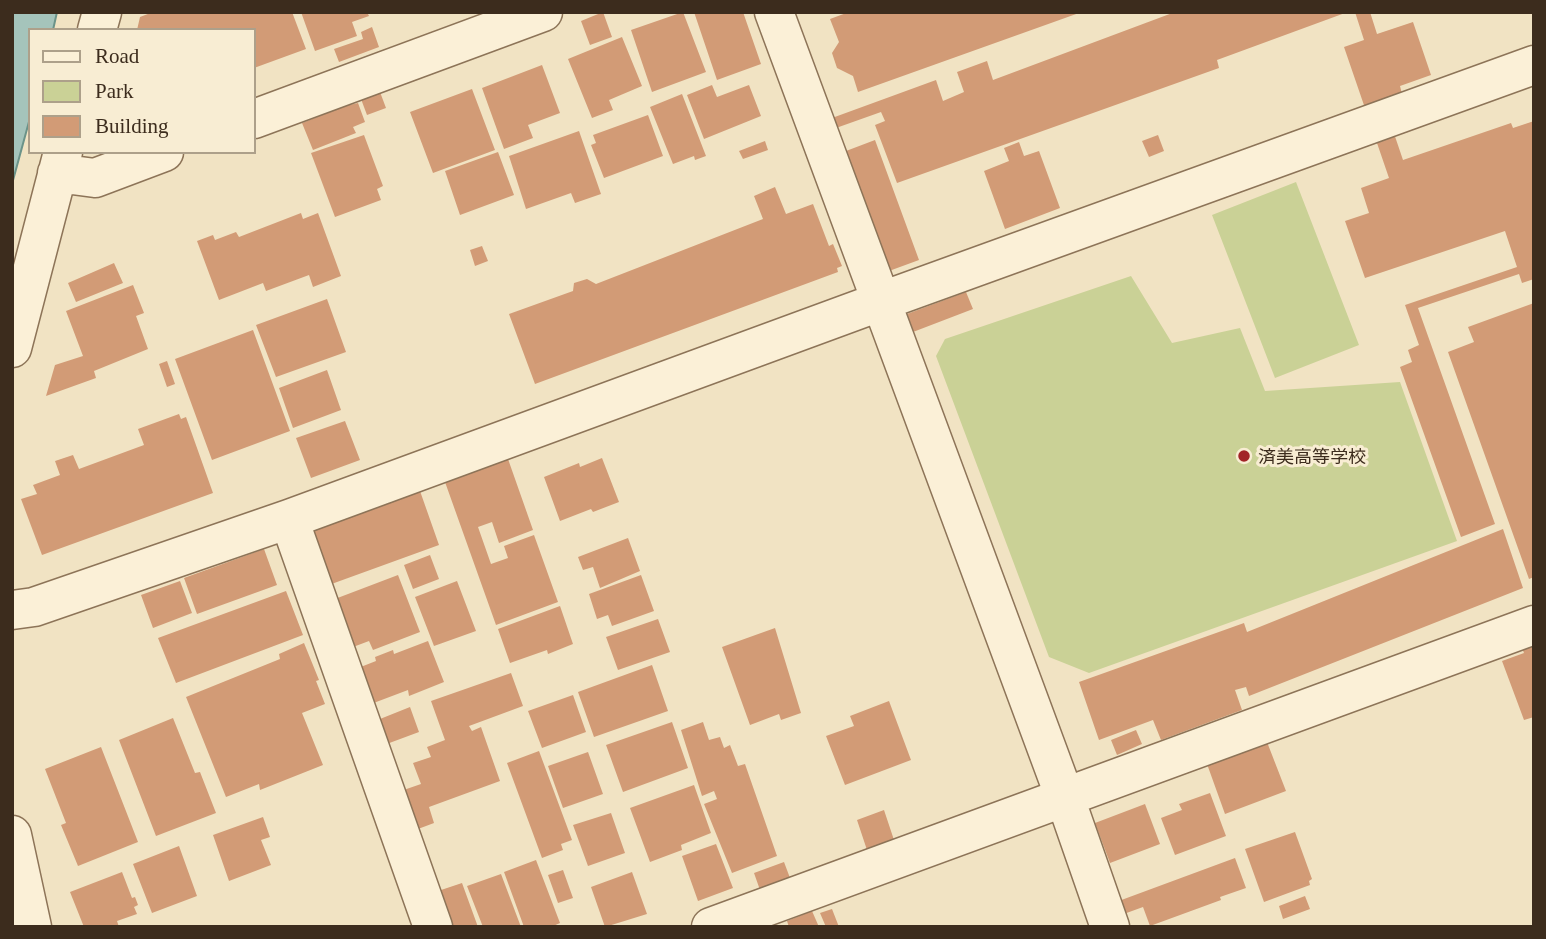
<!DOCTYPE html>
<html>
<head>
<meta charset="utf-8">
<style>
  body { margin:0 }
  #map { position:relative; width:1546px; height:939px; overflow:hidden; background:#f1e3c3; font-family:Georgia,serif }
  canvas { display:block }
  .frame { position:absolute; inset:0; border:14px solid #3c2c1d; pointer-events:none }
  .legend { position:absolute; left:28px; top:28px; width:228px; height:126px; box-sizing:border-box; background:#f8edd3; border:2px solid #ada08a; margin:0; padding:9px 12px; list-style:none; font-size:21px; color:#3c2c1d }
  .legend li { display:flex; align-items:center; gap:14px; height:35px }
  .legend b { width:35px; border:2px solid #ada08a }
</style>
</head>
<body>
<div id="map">
<canvas width="1546" height="939"></canvas>
<div class="frame"></div>
<ul class="legend">
<li><b style="height:9px;background:#fbf0d7"></b>Road</li>
<li><b style="height:19px;background:#cad196"></b>Park</li>
<li><b style="height:19px;background:#d29b76"></b>Building</li>
</ul>
</div>
<script>
const g = document.querySelector('canvas').getContext('2d');
g.lineJoin = 'round';
function fillPath(path, color) { g.fillStyle = color; g.fill(path, 'evenodd'); }
function strokePath(path, color, width, dash) { g.strokeStyle = color; g.lineWidth = width; g.lineCap = dash ? 'butt' : 'round'; g.setLineDash(dash || []); g.stroke(path); }
function write(font, color, halo, rows, align = 'center') {
  g.font = font + ' Georgia,"Noto Sans JP",serif'; g.lineWidth = 6; g.setLineDash([]); g.textBaseline = 'middle'; g.strokeStyle = halo; g.fillStyle = color; for (const [text, x, y, turn = 0] of rows) {
    g.save(); g.translate(x, y); g.rotate((+turn || 0) * Math.PI / 180); g.textAlign = isNaN(turn) ? turn : align; if (halo) g.strokeText(text, 0, 0); g.fillText(text, 0, 0); g.restore();
  }
}
const green = new Path2D(`
  M1296,182L1359,345L1275,378L1212,215Z
  M1131,276L1172,343L1240,328L1265,391L1400,382L1457,541L1089,673L1049,657L936,356L945,339Z`);
const water = new Path2D(`
  M12,12H57L53,30H30V118L12,184Z`);
const building = new Path2D(`
  M153,12H292L306,49L254,68V30H137L140,17Z
  M301,12H367L369,16L352,22L357,36L315,51Z
  M603,12L612,37L590,45L581,21Z
  M683,12L706,72L652,92L631,30Z
  M694,12H743L761,64L717,80Z
  M849,12H1079V13L858,92L853,76L837,68L832,53L839,42L830,19Z
  M1175,12L1345,13L1217,60L1219,68L897,183L875,125L885,121L881,112L836,128L832,118L936,80L943,101L964,92L957,72L987,61L993,80Z
  M1355,12H1370L1377,34L1413,22L1431,75L1400,86L1402,94L1383,101L1403,160L1511,123L1513,128L1534,121V279L1522,283L1519,274L1418,308L1495,524L1461,537L1400,367L1412,362L1408,350L1419,345L1405,305L1517,267L1505,231L1365,278L1345,221L1369,213L1361,188L1389,178L1344,47L1364,40Z
  M372,27L379,47L339,62L334,49L363,39L361,32Z
  M622,37L642,86L609,100L613,110L592,118L568,59Z
  M542,65L560,113L528,125L533,138L504,149L482,88Z
  M712,85L717,97L749,85L761,116L704,139L687,95Z
  M472,89L495,150L433,173L410,112Z
  M380,92L386,108L367,115L361,99Z
  M682,94L706,156L695,160L694,156L673,164L650,107Z
  M358,103L365,122L353,127L356,133L313,150L302,123L345,106Z
  M648,115L663,156L604,178L591,145L596,143L593,135Z
  M579,131L601,194L575,203L571,193L526,209L509,156Z
  M364,135L383,186L377,189L381,200L335,217L311,153Z
  M1158,135L1164,151L1149,157L1142,141Z
  M875,140L919,260L889,271L846,151Z
  M765,141L768,150L743,159L739,151Z
  M1019,142L1024,156L1039,151L1060,208L1005,229L984,171L1009,161L1004,148Z
  M498,152L514,195L460,215L445,171Z
  M775,187L786,214L813,204L829,246L833,244L842,266L837,268L838,272L535,384L509,314L573,291L574,283L587,279L596,284L763,219L754,196Z
  M301,213L303,219L318,213L341,276L313,287L309,275L266,291L263,283L219,300L197,241L213,235L215,240L236,232L239,237Z
  M482,246L488,261L475,266L470,250Z
  M114,263L123,283L76,302L68,283Z
  M133,285L144,313L136,316L148,349L94,371L96,378L46,396L55,365L83,356L66,311Z
  M966,292L973,309L913,332L907,314Z
  M327,299L346,352L276,377L256,325Z
  M1534,303V577L1529,579L1448,352L1474,342L1468,327Z
  M253,330L290,431L212,460L175,359Z
  M167,361L175,384L167,387L159,364Z
  M327,370L341,410L293,428L279,388Z
  M179,414L181,419L186,417L213,493L42,555L21,499L37,494L33,485L60,475L55,461L73,455L79,469L144,445L138,429Z
  M345,421L360,460L311,478L296,438Z
  M602,458L619,502L593,512L591,509L560,521L544,477L579,463L580,467Z
  M508,459L533,530L499,543L492,522L478,527L491,564L508,558L504,546L534,535L558,602L496,625L445,482Z
  M420,491L439,545L326,586L307,533Z
  M1503,529L1523,588L1249,696L1246,687L1235,690L1242,710L1161,740L1153,720L1099,740L1079,682L1244,623L1247,632Z
  M628,538L640,571L600,588L593,567L583,570L578,557Z
  M264,549L277,585L197,614L184,578Z
  M430,555L439,579L413,589L404,565Z
  M398,575L420,632L373,650L369,641L345,650L327,602Z
  M641,575L654,611L612,626L608,615L597,619L589,594Z
  M180,581L192,613L153,628L141,595Z
  M457,581L476,631L434,646L415,597Z
  M286,591L303,635L176,683L158,638Z
  M560,606L573,644L548,654L547,650L510,663L498,629Z
  M658,619L670,652L618,670L606,637Z
  M775,628L801,713L781,720L779,714L750,725L722,647Z
  M428,641L444,682L409,696L408,690L363,707L353,670L376,661L375,657L393,650L394,654Z
  M304,643L319,680L316,681L325,704L302,713L323,765L260,790L259,784L226,797L186,697L280,659L279,654Z
  M1534,643V717L1524,720L1502,661L1524,653L1522,648Z
  M652,665L668,711L594,737L578,692Z
  M511,673L523,706L469,726L472,731L481,727L500,781L429,807L434,823L410,832L395,793L421,784L413,763L431,757L427,747L445,740L431,701Z
  M573,695L586,732L542,748L528,711Z
  M889,701L911,760L845,785L826,736L854,726L850,716Z
  M410,707L419,732L384,745L375,721Z
  M173,718L195,773L200,772L216,813L156,836L119,740Z
  M672,722L688,768L623,792L606,745Z
  M703,722L709,740L720,737L724,748L730,745L738,766L745,764L777,856L732,873L704,804L717,799L714,791L702,796L681,730Z
  M1136,730L1142,744L1117,755L1111,740Z
  M1267,742L1286,791L1225,814L1207,764Z
  M101,747L138,842L78,866L61,825L66,823L45,769Z
  M539,751L572,840L561,844L563,850L542,858L507,763Z
  M588,752L603,794L563,808L548,766Z
  M694,785L711,833L681,845L682,850L650,862L630,808Z
  M1210,793L1226,836L1175,855L1161,818L1182,810L1179,804Z
  M1145,804L1160,844L1110,863L1095,823Z
  M884,810L894,840L867,850L857,820Z
  M611,813L625,853L588,866L573,825Z
  M263,817L270,837L261,840L271,865L229,881L213,835Z
  M1295,832L1312,879L1309,881L1310,885L1264,902L1245,849Z
  M716,844L733,888L698,901L682,856Z
  M179,846L197,896L152,913L133,864Z
  M1235,858L1246,888L1220,897L1221,900L1150,926L1143,907L1121,915L1116,902Z
  M536,860L560,923L551,927H524L504,872Z
  M784,862L790,878L760,890L754,873Z
  M563,870L573,898L558,903L548,875Z
  M122,872L132,898L135,897L138,905L134,907L137,914L117,921L119,927H84L70,892Z
  M632,872L647,914L605,927L591,887Z
  M501,874L521,927H483L467,886Z
  M462,883L478,927H444L432,893Z
  M1305,896L1310,909L1283,919L1279,906Z
  M832,909L839,927H826L820,913Z
  M812,911L819,927H789L787,921Z`);
const minor = new Path2D(`
  M774,12L1064,795L1110,927
  M97,30L102,12
  M254,119L543,12
  M57,173L95,178L164,152
  M12,348L63,152
  M289,519L433,927
  M12,610L34,607L289,519L882,301L1534,65
  M12,835L32,927
  M711,927L1534,625`);
const markers = [
  [1244,456,7,"#a12326"]
];
const poiNames = [
  ["済美高等学校",1258,456]
];
fillPath(green, '#cad196');
fillPath(water, '#a5c4bb');
strokePath(water, '#6b9389', 2);
fillPath(building, '#d29b76');
strokePath(minor, '#8d7458', 41);
strokePath(minor, '#fbf0d7', 38);
for (const [x, y, r, color] of markers) { const dot = new Path2D(); dot.arc(x, y, r, 0, 2 * Math.PI); g.fillStyle = color; g.fill(dot); strokePath(dot, '#f8edd3', 2.5); }
write('18px', '#3c2c1d', '#f8edd3', poiNames, 'left');
</script>
</body>
</html>
